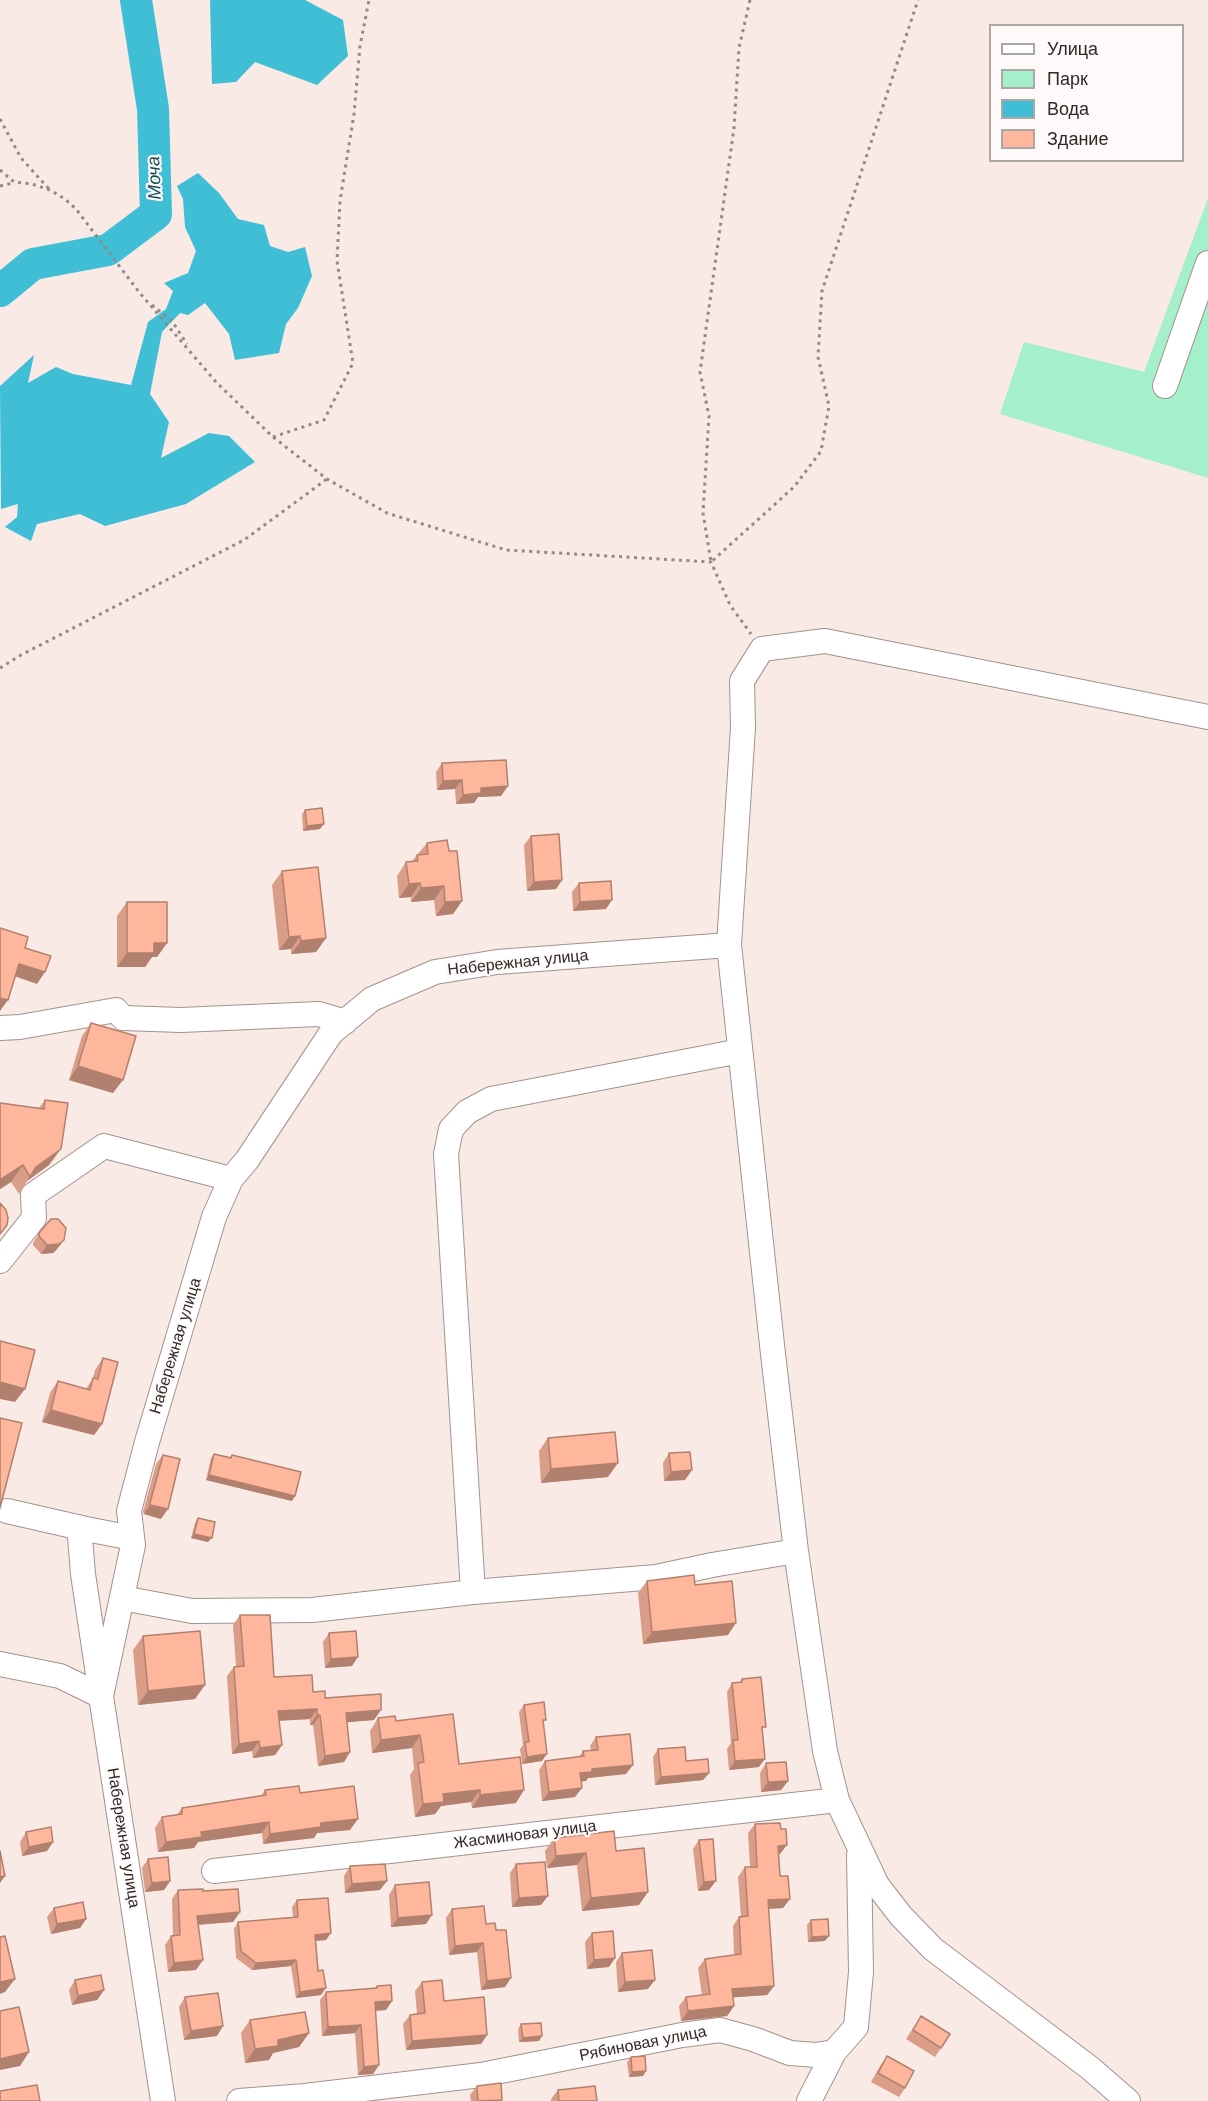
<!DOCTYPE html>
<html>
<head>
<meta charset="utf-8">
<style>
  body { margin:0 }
  #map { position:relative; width:1208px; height:2101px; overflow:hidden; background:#f9eae5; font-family:Helvetica,sans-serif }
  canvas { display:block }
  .legend { position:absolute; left:989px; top:24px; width:195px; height:138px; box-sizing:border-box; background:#fdfaf9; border:2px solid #aba7a5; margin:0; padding:8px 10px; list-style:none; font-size:18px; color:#2f2a28 }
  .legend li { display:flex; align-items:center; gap:12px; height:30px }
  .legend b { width:30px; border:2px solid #aba7a5 }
</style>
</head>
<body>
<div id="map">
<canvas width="1208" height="2101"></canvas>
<ul class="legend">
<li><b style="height:8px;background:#fff"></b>Улица</li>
<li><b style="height:16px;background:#a5efcb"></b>Парк</li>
<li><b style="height:16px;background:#3fbed5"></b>Вода</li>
<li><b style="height:16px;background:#feb79d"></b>Здание</li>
</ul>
</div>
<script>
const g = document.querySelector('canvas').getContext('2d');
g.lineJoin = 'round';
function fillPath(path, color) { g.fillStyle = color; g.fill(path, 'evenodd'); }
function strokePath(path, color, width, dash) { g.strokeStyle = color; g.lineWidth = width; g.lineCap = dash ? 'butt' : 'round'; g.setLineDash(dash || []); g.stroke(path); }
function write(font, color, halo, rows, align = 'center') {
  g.font = font + ' Helvetica,sans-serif'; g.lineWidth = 4.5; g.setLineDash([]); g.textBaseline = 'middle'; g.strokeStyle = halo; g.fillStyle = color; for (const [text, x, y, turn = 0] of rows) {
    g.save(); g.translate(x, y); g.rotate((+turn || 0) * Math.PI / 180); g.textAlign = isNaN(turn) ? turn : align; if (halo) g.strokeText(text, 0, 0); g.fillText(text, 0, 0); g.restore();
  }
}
const green = new Path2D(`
  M1208,198V478L1000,414L1024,342L1144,372Z`);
const water = new Path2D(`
  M210,0H305L343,20L348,56L317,85L255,62L236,82L212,84Z
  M198,173L219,193L238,219L264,225L270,246L288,252L305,247L312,276L298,308L286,324L279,353L235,360L229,334L205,303L188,315L180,313L162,332L150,394L169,422L161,458L209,433L229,436L255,462L186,504L105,526L80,514L37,524L31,541L5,527L17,517L18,504L1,509L0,386L34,355L28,383L56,367L73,374L131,385L148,322L166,309L173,291L164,283L188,273L196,251L185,227L183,199L177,186Z`);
const river = new Path2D(`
  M0,291L33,264L108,250L156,214L153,109L136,0`);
const path = new Path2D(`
  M750,0L739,48L734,128L700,372L709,416L703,513L711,562L794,487L821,451L829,406L818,357L822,291L918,0
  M0,119L21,158L49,189
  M0,170L14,182L32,184L50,190L65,199L76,209L139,292L216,382L273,437L327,479L387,513L506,550L711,562L730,605L751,634
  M0,186L13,183
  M152,305L172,321L187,344
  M273,437L324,420L353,363L337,261L340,201L354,114L360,46L369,0
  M0,668L21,655L244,540L327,479`);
const minor = new Path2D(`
  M1165,386L1208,263
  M0,1028L20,1027L116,1010L123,1018L181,1020L319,1014L345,1022
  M0,1261L34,1218L33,1195L104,1146L231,1179
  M7,1511L86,1529
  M473,1592L446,1154L451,1129L467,1112L491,1099L740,1051
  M122,1598L192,1611L312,1610L473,1592L656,1577L712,1565L796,1551
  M0,1664L60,1676L101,1696
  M99,1681L83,1574L80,1537L86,1529L132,1538
  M214,1871L837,1800
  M163,2101L101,1696L133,1545L129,1511L147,1442L214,1217L231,1179L247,1160L331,1033L372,999L435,972L497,962L729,945
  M239,2101L305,2096L481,2075L682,2035L720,2030L753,2039L790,2053L816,2055L834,2052L856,2027L861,1972L859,1855
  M809,2101L834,2052
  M1128,2101L1090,2068L933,1949L901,1916L877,1885L837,1800L825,1751L796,1551L773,1354L729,945L743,727L742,681L762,649L825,641L1208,717`);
const wall = new Path2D(`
  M442,763L501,796L478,797L474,803L456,804L455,789L437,790L436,772Z
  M305,810L320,829L303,831L302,814Z
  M531,836L562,880L556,889L527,891L524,845Z
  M427,843L449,851L462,901L453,914L436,916L434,900L411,902V897L399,898L397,876L406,862L412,861Z
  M282,871L326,938L316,952L291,954V949L279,950L272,885Z
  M579,883L606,909L573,911L572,892Z
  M127,902L167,943L157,957H152L145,967H117V916Z
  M91,1023L113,1093L69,1080L82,1036Z
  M45,1100L49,1165L27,1181L19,1194L11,1182L0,1189V1103L39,1108Z
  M39,1233L64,1240L57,1249L53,1253L41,1254L33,1245V1243Z
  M103,1358L102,1424L94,1435L42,1422L50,1393L58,1381L86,1389L93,1378L95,1370Z
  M548,1438L608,1477L541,1483L539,1451Z
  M669,1453L685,1480L664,1481L663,1463Z
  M214,1454L230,1457L232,1455L292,1501L206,1480L211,1458Z
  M163,1455L161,1519L144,1514L143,1512L156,1464Z
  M198,1518L208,1542L191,1538L195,1523Z
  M647,1581L695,1585L728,1635L643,1644L638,1593Z
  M240,1615L274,1677L313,1692L374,1720L347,1722L350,1752L344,1762L318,1766L313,1725H310V1719L279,1721L282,1745L275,1755L253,1758L252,1751L232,1754L227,1676L234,1667L236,1666L233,1625Z
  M329,1633L352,1666L325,1668L323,1642Z
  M143,1636L195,1699L138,1705L133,1650Z
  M742,1679L762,1732L759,1767L729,1770L727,1749L731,1743L727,1692L732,1683H739Z
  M524,1705L544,1724L542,1761L522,1764L520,1749L523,1745L519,1712Z
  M453,1714L459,1764L516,1803L472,1808L471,1802L441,1806L435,1814L415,1817L410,1775L414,1769L412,1748L372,1753L370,1731L378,1718L396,1721Z
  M596,1737L626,1774L588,1778L586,1781L581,1782L575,1797L542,1801L539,1770L545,1761L579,1757L583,1751L591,1750L590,1746Z
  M658,1749L686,1761L709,1773L703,1780L655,1785L653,1757Z
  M766,1763L788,1781L781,1790L761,1792L760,1773Z
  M265,1790L300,1793L350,1830L317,1833L314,1838L263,1844L262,1833L198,1842L194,1848L158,1852L155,1828L162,1817L177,1815L182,1808L261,1796Z
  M755,1824L780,1854H779L780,1876L790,1899L783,1908L768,1909L774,1986L767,1995L733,1997L734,2006L727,2016L681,2021L679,2006L686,1997L702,1995L698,1968L705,1959L734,1955L733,1926L739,1917H741L738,1877L745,1867H750L748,1833Z
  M26,1832L53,1842L47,1851L22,1856L20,1842Z
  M554,1838L616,1851L639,1905L582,1911L577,1865L547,1868L545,1851Z
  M699,1840L709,1890L698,1891L693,1849Z
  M148,1859L170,1881L164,1890L145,1892L142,1868Z
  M516,1864L541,1905L512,1907L510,1873Z
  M350,1866L380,1890L345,1893L344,1876Z
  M395,1885L426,1924L391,1927L389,1895Z
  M178,1890L203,1891L240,1912L233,1922L198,1925L196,1970L168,1972L165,1945L171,1936H173L172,1899Z
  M297,1900L326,1940L316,1941L321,1995L296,1998L291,1966L252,1970L236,1958L234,1929L238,1922L293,1917L292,1907Z
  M54,1908L86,1919L80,1928L51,1934L47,1917Z
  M452,1909L486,1924L505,1987L481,1990L477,1952L449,1955L446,1918Z
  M811,1920L825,1941L808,1942L807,1925Z
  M592,1933L609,1967L587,1969L585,1942Z
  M622,1953L648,1989L618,1992L616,1962Z
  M75,1980L104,1990L97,2000L72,2005L69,1990Z
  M422,1982L487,2035L481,2044L406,2050L403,2024L410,2015L417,2014L415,1991Z
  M377,1986L392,2001L386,2010L376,2011L373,2074L358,2075L355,2033L322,2036L320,2000L326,1992L375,1988Z
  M185,1997L217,2036L184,2040L179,2007Z
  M921,2016L941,2048L935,2057L906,2039Z
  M250,2020L309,2033L299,2047L273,2053L269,2060L245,2063L241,2033Z
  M521,2024L542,2036L539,2041L519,2042L518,2029Z
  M887,2056L905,2088L899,2097L871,2082L880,2066Z
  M631,2057L643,2076L629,2077L627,2062Z
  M477,2086L502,2100V2101H471L470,2095Z
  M558,2090L597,2101H551V2099Z`);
const shadedWall = new Path2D(`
  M462,780L455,789L437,790L443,781Z
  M508,786L501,796L478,797L474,803L456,804L463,795L481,788Z
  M324,824L320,829L303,831L307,826Z
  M562,880L556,889L527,891L534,882Z
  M420,883L411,897L399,898L409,884Z
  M444,886L434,900L411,902L421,888Z
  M612,900L606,909L573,911L580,902Z
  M462,901L453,914L436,916L445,902Z
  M300,936L291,949L279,950L289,937Z
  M326,938L316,952L291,954L301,941Z
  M154,943H167L157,957H152L145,967H117L127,953Z
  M19,964L45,972L37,984L11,975Z
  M0,998L8,1000L0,1011Z
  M78,1066L123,1080L113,1093L69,1080Z
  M61,1149L49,1165L27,1181L36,1167Z
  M23,1165L11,1182L0,1189V1180Z
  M64,1240L57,1249L53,1253L41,1254L47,1245Z
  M0,1382L25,1389L15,1402L0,1399Z
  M51,1410L102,1424L94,1435L42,1422Z
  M618,1463L608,1477L541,1483L551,1469Z
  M692,1470L685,1480L664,1481L671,1472Z
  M209,1475L295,1496L292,1501L206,1480Z
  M150,1505L168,1509L161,1519L144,1514Z
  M194,1534L212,1538L208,1542L191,1538Z
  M736,1623L728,1635L643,1644L652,1632Z
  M358,1657L352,1666L325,1668L331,1659Z
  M205,1685L195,1699L138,1705L148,1691Z
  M317,1709L310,1719L271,1721L278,1711Z
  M381,1710L374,1720L339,1723L346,1713Z
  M317,1715H320L313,1725H310Z
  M420,1735L412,1748L372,1753L381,1740Z
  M259,1741L252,1751L232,1754L239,1744Z
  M282,1745L275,1755L253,1758L260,1748Z
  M350,1752L344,1762L318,1766L325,1756Z
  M547,1754L542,1761L522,1764L527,1757Z
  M765,1759L759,1767L729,1770L735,1761Z
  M633,1765L626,1774L588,1778L586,1781L574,1782L580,1773L592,1769Z
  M709,1773L703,1780L655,1785L661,1777Z
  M788,1781L781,1790L761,1792L768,1782Z
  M582,1788L575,1797L542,1801L549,1792Z
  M480,1790L471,1802L441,1806L435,1814L415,1817L423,1804L443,1794Z
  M524,1790L516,1803L472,1808L480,1795Z
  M358,1819L350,1830L317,1833L314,1838L263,1844L270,1834L321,1823Z
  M269,1822L262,1833L198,1842L194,1848L158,1852L166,1842L201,1832Z
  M53,1842L47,1851L22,1856L29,1847Z
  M787,1845L780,1854L772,1855L778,1846Z
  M586,1853L577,1865L547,1868L556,1856Z
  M5,1876L0,1883V1877Z
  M170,1881L164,1890L145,1892L152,1883Z
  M387,1881L380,1890L345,1893L352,1884Z
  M716,1881L709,1890L698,1891L704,1882Z
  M648,1892L639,1905L582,1911L591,1898Z
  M548,1896L541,1905L512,1907L519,1898Z
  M790,1899L783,1908L761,1909L768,1900Z
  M240,1912L233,1922L190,1925L197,1916Z
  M432,1915L426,1924L391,1927L398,1918Z
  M86,1919L80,1928L51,1934L57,1924Z
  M331,1933L326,1940L311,1941L315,1935Z
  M829,1936L825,1941L808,1942L812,1937Z
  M483,1943L477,1952L449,1955L455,1946Z
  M615,1958L609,1967L587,1969L594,1960Z
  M203,1960L196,1970L168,1972L174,1963Z
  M296,1960L291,1966L252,1970L256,1963Z
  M511,1978L505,1987L481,1990L487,1981Z
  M15,1979L5,1992L0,1994V1982Z
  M655,1980L648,1989L618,1992L625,1982Z
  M774,1986L767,1995L725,1998L732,1989Z
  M326,1988L321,1995L296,1998L300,1992Z
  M104,1990L97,2000L72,2005L78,1996Z
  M392,2001L386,2010L369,2011L375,2002Z
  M734,2006L727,2016L681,2021L688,2011Z
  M361,2025L355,2033L322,2036L328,2027Z
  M223,2026L217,2036L184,2040L191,2031Z
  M309,2033L299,2047L273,2053L269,2060L245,2063L255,2049L278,2040Z
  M487,2035L481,2044L406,2050L412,2041Z
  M542,2036L539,2041L519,2042L523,2038Z
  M29,2052L20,2066L0,2070V2059Z
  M379,2065L373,2074L358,2075L364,2067Z
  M646,2071L643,2076L629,2077L632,2072Z`);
const building = new Path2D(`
  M506,760L508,786L481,788V793L463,795L462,780L443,781L442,763Z
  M322,808L324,824L307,826L305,810Z
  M559,834L562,880L534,882L531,836Z
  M447,840L449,851H457L462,901L445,902L444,886L421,888L420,883L409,884L406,862L418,861L417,855L428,854L427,843Z
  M318,867L326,938L301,941L300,936L289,937L282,871Z
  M611,881L612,900L580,902L579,883Z
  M127,902H167V943H154V953H127Z
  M0,928L28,937L25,948L51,956L45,972L19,964L8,1000L0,998Z
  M91,1023L136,1036L123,1080L78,1066Z
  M45,1100L68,1103L61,1149L36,1167L30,1177L23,1165L0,1180V1103L44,1109Z
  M0,1203L6,1210L8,1218L7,1225L0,1234Z
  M51,1219H58L66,1228L64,1240L59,1244L47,1245L39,1236V1233Z
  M0,1341L35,1350L25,1389L0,1382Z
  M103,1358L118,1362L102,1424L51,1410L58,1381L90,1390L93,1378L98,1379Z
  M0,1418L22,1423L0,1508Z
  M615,1432L618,1463L551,1469L548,1438Z
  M690,1452L692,1470L671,1472L669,1453Z
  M214,1454L231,1458L232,1455L301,1472L295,1496L209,1475Z
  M163,1455L180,1459L168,1509L150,1505V1503Z
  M198,1518L215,1522L212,1538L194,1534Z
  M694,1575L695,1585L732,1581L736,1623L652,1632L647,1581Z
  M240,1615H270L274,1677L312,1675L313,1692L325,1691V1698L381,1694V1710L346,1713L350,1752L325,1756L320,1715H317V1709L278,1711L282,1745L260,1748L259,1741L239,1744L234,1667L244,1666Z
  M200,1631L205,1685L148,1691L143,1636Z
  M356,1631L358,1657L331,1659L329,1633Z
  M761,1677L766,1727H762L765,1759L735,1761L733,1740H738L732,1683L742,1682V1679Z
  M544,1702L546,1720H543L547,1754L527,1757L525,1742H529L524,1705Z
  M453,1714L459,1764L520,1757L524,1790L480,1795V1790L443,1794L444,1802L423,1804L418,1763L424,1762L420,1735L381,1740L378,1718L395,1716L396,1721Z
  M630,1734L633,1765L592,1769V1772L580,1773L582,1788L549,1792L545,1761L584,1756L583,1751L598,1750L596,1737Z
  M685,1747L686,1761L708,1759L709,1773L661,1777L658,1749Z
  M786,1762L788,1781L768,1782L766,1763Z
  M299,1786L300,1793L354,1786L358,1819L321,1823V1827L270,1834L269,1822L201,1832L202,1837L166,1842L162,1817L182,1814V1808L266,1795L265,1790Z
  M780,1823L781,1829H786L787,1845L778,1846L780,1876H788L790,1899L768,1900L774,1986L732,1989L734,2006L688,2011L686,1997L710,1994L705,1959L741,1954L739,1917L748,1916L745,1867H757L755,1824Z
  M51,1827L53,1842L29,1847L26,1832Z
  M614,1831L616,1851L644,1848L648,1892L591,1898L586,1853L556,1856L554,1838Z
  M713,1839L716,1881L704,1882L699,1840Z
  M0,1851L5,1876L0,1877Z
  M168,1857L170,1881L152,1883L148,1859Z
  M545,1862L548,1896L519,1898L516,1864Z
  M385,1864L387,1881L352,1884L350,1866Z
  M429,1882L432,1915L398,1918L395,1885Z
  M203,1889V1891L238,1889L240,1912L197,1916L203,1960L174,1963L171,1936L180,1935L178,1890Z
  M328,1898L331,1933L315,1935L318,1971L323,1970L326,1988L300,1992L296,1960L256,1963L241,1951L238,1922L298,1917L297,1900Z
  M83,1902L86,1919L57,1924L54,1908Z
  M484,1906L486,1924L495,1923L496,1930H506L511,1978L487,1981L483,1943L455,1946L452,1909Z
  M828,1919L829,1936L812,1937L811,1920Z
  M613,1931L615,1958L594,1960L592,1933Z
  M5,1936L15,1979L0,1982V1937Z
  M652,1950L655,1980L625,1982L622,1953Z
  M101,1975L104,1990L78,1996L75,1980Z
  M442,1980L444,2001L484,1997L487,2035L412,2041L410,2015L425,2013L422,1982Z
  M391,1985L392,2001L375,2002L379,2065L364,2067L361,2025L328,2027L326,1992L377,1988V1986Z
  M218,1993L223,2026L191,2031L185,1997Z
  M19,2007L29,2052L0,2059V2011Z
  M305,2012L309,2033L278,2040V2046L255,2049L250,2020Z
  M921,2016L950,2034L941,2048L913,2030Z
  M541,2023L542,2036L523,2038L521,2024Z
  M645,2056L646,2071L632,2072L631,2057Z
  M887,2056L914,2071L905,2088L878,2073Z
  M501,2083L502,2100L478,2101L477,2086Z
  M37,2085L40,2101H0V2091Z
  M595,2086L597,2101H559L558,2090Z`);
const streetNames = [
  ["Набережная улица",518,963,-6],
  ["Набережная улица",176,1346,-73],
  ["Жасминовая улица",525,1835,-7],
  ["Набережная улица",123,1838,81],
  ["Рябиновая улица",643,2044,-11]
];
const waterNames = [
  ["Моча",155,178,-92]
];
fillPath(green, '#a5efcb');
fillPath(water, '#3fbed5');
strokePath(river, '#3fbed5', 32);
strokePath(minor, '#a1938e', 26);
strokePath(path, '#938985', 3, [3, 4.5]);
strokePath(minor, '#fff', 24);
fillPath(wall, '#da9d87');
fillPath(shadedWall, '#b2806e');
fillPath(building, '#feb79d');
strokePath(building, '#b2806e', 1.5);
write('16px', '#2f2a28', '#fdfaf9', streetNames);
write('italic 18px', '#174c56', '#fdfaf9', waterNames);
</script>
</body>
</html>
